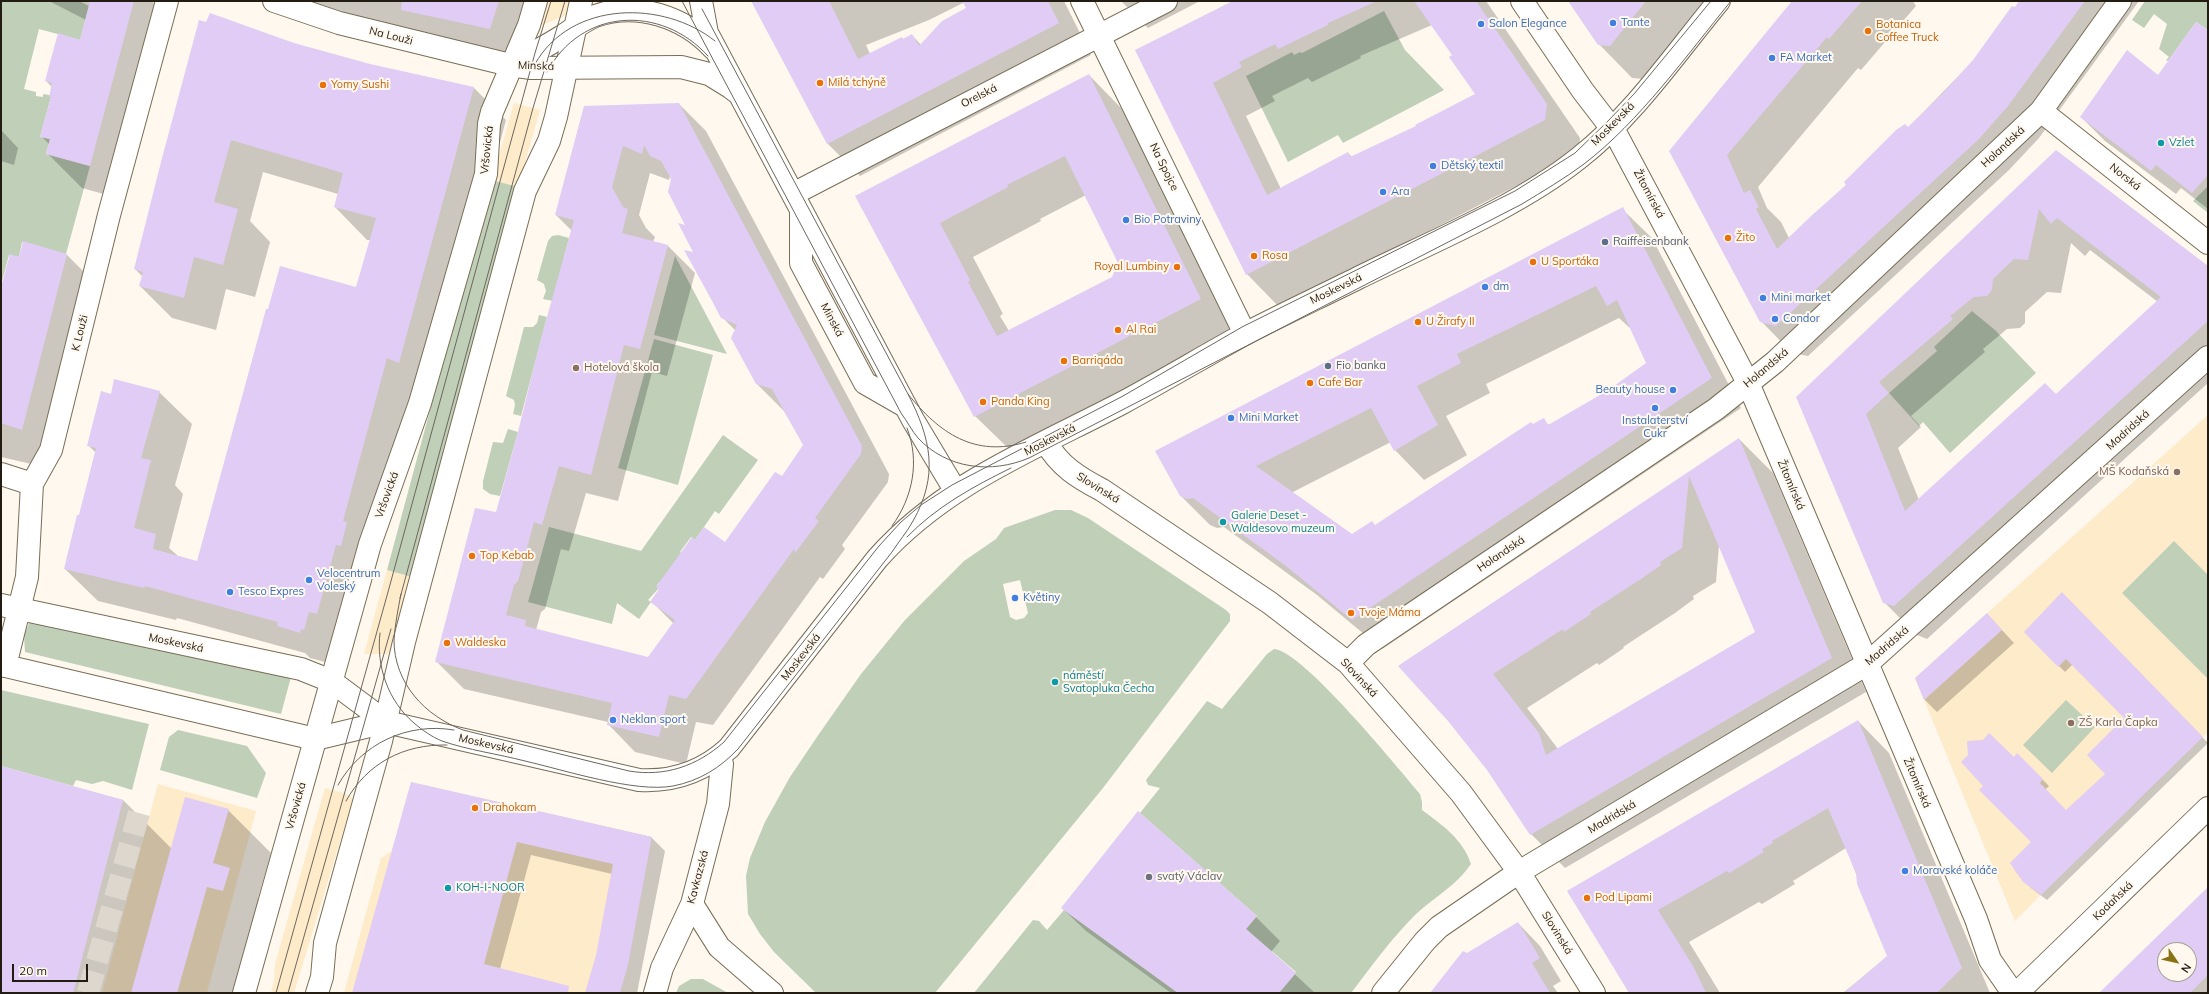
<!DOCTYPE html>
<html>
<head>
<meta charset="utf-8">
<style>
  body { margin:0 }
  #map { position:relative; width:2209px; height:994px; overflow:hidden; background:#fef8ee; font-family:Mulish,sans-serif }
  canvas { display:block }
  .frame { position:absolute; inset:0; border:2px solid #221c13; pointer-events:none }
  .north { position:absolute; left:2157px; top:942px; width:40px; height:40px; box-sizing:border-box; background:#fef8ee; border:1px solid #a6a096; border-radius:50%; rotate:124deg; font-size:11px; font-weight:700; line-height:16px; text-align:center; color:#221c13 }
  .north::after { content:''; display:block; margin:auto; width:14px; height:18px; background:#877214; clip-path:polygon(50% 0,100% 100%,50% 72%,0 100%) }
  .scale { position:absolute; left:12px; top:964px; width:76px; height:18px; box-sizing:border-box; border:2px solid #221c13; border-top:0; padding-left:5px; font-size:12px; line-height:14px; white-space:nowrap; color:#221c13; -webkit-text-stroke:3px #fef8ee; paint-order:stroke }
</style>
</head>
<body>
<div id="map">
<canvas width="2209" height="994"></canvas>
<div class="frame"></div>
<div class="north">N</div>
<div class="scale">20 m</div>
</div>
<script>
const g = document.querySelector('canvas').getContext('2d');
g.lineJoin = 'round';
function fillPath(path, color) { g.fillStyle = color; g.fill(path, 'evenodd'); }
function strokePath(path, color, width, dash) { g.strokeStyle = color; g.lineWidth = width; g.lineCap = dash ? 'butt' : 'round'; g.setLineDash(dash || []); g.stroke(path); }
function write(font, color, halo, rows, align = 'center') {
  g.font = font + ' Mulish,sans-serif'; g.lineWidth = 4; g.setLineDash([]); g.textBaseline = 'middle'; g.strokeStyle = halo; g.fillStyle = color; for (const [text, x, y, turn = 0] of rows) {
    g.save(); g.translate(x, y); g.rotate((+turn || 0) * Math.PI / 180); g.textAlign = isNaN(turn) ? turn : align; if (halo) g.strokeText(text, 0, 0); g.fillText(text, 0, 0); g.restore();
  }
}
const built = new Path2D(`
  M544,1H572L569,14L535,28Z
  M514,103L540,110L518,187L492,180Z
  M2208,415V732L2135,804L2133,801L2015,921L1915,678Z
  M387,570L412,577L392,649L387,654H364Z
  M411,782L652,837L628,965L620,993H344L381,858L392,851Z
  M158,784L256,811L207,993H102Z
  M325,788L347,794L353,799L294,993H271L274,980L275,964Z`);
const green = new Path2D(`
  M1,1H79L89,6L80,40L39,29L24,89L36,92V96L43,97V94L49,95L51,97L40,137L50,139L46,154L90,166L66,254L22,242L19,257L9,255L1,285Z
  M2145,1H2208V30L2196,22L2168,61L2166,60L2169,57L2159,49L2167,24L2154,14L2144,28L2132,20Z
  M1384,11L1405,50L1444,90L1343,143L1338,135L1288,162L1246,76L1292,52L1294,55L1300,52L1302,53Z
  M492,180L518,187L412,577L387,570Z
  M2208,186V213L2193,201Z
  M558,235L569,238L553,301L543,299L546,291L544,284L537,280L548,241L552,236Z
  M675,256L727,354L654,335Z
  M1972,311L1995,330L2036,373L1950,453L1923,422L1919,426L1889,393L1937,351L1934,347Z
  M539,315L547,317L521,416L513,414L515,405L514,400L506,396L524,327H533L537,323Z
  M654,339L713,355L678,485L618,468Z
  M508,429L518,432L500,496L490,494L483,489V481L493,442L503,443Z
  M723,435L758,460L719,514L715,511L695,540L691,537L680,552L684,555L657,585L659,588L648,600L651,602L639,619L617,603L612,624L528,602L549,527L641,551Z
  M1055,510H1071L1088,518L1226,610L1230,614V621L1103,788L935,993H816L774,952L760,934L748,914L746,876L750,858L765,822L790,777L819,734L861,674L905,620L964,561L996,539L1004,528ZM1020,580L1028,613L1024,618L1016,620L1010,617L1003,584Z
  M2174,541L2208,575V679L2122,593Z
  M31,619L291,677L281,714L25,652L24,635Z
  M1274,649C1302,650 1398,768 1420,794L1422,802V810C1442,825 1463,839 1471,864C1457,885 1433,898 1415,915C1391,939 1371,967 1351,993H1279L1296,972L1246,929L1257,916L1140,813L1160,788L1148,785L1146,780L1207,701L1222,709L1267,654Z
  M1,690L149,724L132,790L103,781L92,784L76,780L73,786L1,766Z
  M2066,700L2095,727L2052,773L2023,745Z
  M178,730L247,746L266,773L257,798L160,770L169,737Z
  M1064,910L1178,993H974L1033,920L1039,921L1047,930Z
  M691,979H703L728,993H676L679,986Z`);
const shadow = new Path2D(`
  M49,1H152L169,18L166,28L170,32L125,200L82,188L47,153L49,144L41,136L52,98L50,97L52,87L46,81L80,41L86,20Z
  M293,1H546L526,65Z
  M752,1H967L929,20L866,45L870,54L912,35L921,45L967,9L974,1H1064L1091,55L860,176L828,144Z
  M1121,1H1200L1148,28Z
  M1233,1H1486L1580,138L1578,154L1280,308L1247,274L1136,51ZM1432,25L1454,55L1476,94L1417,127L1352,157L1348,153L1281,189L1246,116L1275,101L1272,96L1308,78L1312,82L1361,58L1360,56Z
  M1569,1H1707L1643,79L1632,78L1599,44Z
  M1793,1H1913L1916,6L1861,70L1858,68L1758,187L1767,208L1781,222L1789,238L1908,128L1974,60L2020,1H2139L2039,138L2009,170L1808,356L1792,353L1761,321L1670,151Z
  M2208,31V209L2181,188L2176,194L2105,141L2081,117L2159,76Z
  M294,44L370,65L474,88L506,120L432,395L375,552L379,555L373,578L368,576L333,664L310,658L305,653L177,618L176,620L98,601L65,569L96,453L88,445L111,395L159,392L192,424L175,485L183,494L169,548L178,556L198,562L357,288L371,240H367L335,207L338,194L263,172L250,221L270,242L255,297L226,289L216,330L172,318L140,286L143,277L135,269Z
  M1089,75L1122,109L1234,332L1009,449L975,416L856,196ZM1086,195L1119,263L1113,278L1009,331L1000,316L1003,314L973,257L1041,221L1040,219Z
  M679,104L706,131L889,474L888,482L842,545L845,549L823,579L820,577L713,725L696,722L686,764L635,752L608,724V722L464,689L436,661L497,513L572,231L556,215L584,107ZM650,173L669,180L670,176L695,253L722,317L736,331L757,384L784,411L804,445L782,477L725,543L695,541L651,601L674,624L649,658L536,630L541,612L545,609L561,549L569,551L586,493L618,501L652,372L667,376L695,273L668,246L653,242L655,237L646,228L639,215Z
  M1,130L18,148L14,165L1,161Z
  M2056,152L2208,268V383L1927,639L1917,635L1884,602L1797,397ZM2071,243L2085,256L2090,250L2158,302L2056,395L1919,500L1898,448L1921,427L1911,416L1985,352L1983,349L2007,329L2020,328L2025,323V312L2047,292L2061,293Z
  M1622,209L1652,238L1741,408L1382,649L1317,595L1224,527L1217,528L1210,525L1180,495ZM1619,318L1632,330L1648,364L1607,391L1550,426L1543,420L1376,526L1352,536L1291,493L1391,442L1395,450L1424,480L1467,455L1446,416L1490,393L1486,384Z
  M67,255L100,288L44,467L1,457V292L20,258Z
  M1739,439L1773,473L1866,692L1565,868L1531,834L1488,770L1448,720L1399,666ZM1719,545L1757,632L1558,749L1527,708L1597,663L1599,665L1624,648L1623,647L1675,613L1694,599L1693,596L1716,582Z
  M2062,594L2208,743L2047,900L2031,888L2016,872L2011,863L2033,843L2014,758L2017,754L2049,786L2045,790L2066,811L2106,774L2126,718L2073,664L2065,672L2025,632Z
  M1987,614L2014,643L1937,712L1925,700L1916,678Z
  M1858,721L1889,753L1990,993H1843L1888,956L1846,848L1793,881L1795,884L1762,904L1759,902L1689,942L1720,993H1631L1568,892Z
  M1,767L123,800L172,849L228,810L271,853L258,898L272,912L266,934L250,929L232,993H1Z
  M412,783L651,837L665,851L637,993H586L597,955L612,874L531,855L500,969L556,993H353Z
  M2208,889V993H2100ZM2165,950H2189V974H2165Z
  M1062,908L1256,917L1280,941L1271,952L1315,993H1171L1086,931Z
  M1518,923L1540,946L1561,981L1553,986L1558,993H1431L1467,955Z`);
const building = new Path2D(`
  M90,1H134L90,166L46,154L50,139L40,137L51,97H49L52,83L45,81L58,33L80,40Z
  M402,1H499L490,29L401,10Z
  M751,1H829L858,59L902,37L903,39L912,34L919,46L942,21L966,8L962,1H1048L1059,23L827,144Z
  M1233,1H1377L1328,23V25L1278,49L1275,44L1239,62L1242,67L1213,83L1267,195L1348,152L1350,157L1416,126L1415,125L1475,94L1449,57L1452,55L1414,1H1476L1547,104L1545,120L1246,275L1135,50Z
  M1568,1H1646L1610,46L1598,45Z
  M1792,1H1862L1829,39L1827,37L1727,155L1744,193L1750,190L1759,207L1756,209L1777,249L1810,217L1846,185L1844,182L1896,130L1905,124L1908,127L1943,93L1973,60L2012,6L2015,7L2019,1H2085L2008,106L1979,139L1776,326L1760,322L1669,151Z
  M210,13L294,43L370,64L474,87L399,363L387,358L343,521L347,522L341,546L336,545L317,614L309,612L304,630L301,629L300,633L277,626L278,622L145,586L144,588L64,569L77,515H79L96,448L87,446L101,391L111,394L114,379L160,391L141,458L151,460L134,528L156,534L153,549L197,561L266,309H268L280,266L356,287L376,218L334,207L343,173L231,140L214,202L238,209L223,265L194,257L184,298L139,286L143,272L134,269L161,162L199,20L206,22Z
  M2196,22L2208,30V175L2192,193L2156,165L2151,171L2080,117L2127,50L2158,75Z
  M1089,74L1201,299L974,417L855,196ZM1065,156L1118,263L1112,277L997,336L968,282L970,280L940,223L1008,187L1007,185Z
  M679,103L862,446L861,454L815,518L819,521L795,553L794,549L686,699L669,695L659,737L607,725L612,703L435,662L475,508L496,512L518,432L539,346L574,220L555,215L584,106ZM644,145L650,156L661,161L671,179L668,192L685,225L678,223L693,252L684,250L711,299L721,318L737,325L731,338L756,384L772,389L803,445L782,476L775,472L725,542L704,527L695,540L692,537L656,587L659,589L650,602L675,620L648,657L525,626L526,620L506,615L514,585L518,581L534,522L542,525L559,466L591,475L624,345L640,349L668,245L622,233L628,209L623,207L612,187L623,146L642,154Z
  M2056,150L2208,266V321L1894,606L1883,603L1796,397ZM2039,209L2051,224L2057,218L2161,297L2056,394L2045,383L1905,511L1866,414L1889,393L1879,382L1953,319L1950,316L1974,297L1987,296L1992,290L1993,279L2014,259L2028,260Z
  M1623,207L1712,378L1352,620L1286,566L1193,498L1187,499L1180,496L1155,451ZM1596,286L1607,306L1617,300L1646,363L1607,391L1548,425L1544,418L1533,424L1531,422L1375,525L1372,521L1352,534L1256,466L1371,408L1394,451L1438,425L1417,386L1461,363L1457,354Z
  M23,241L67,254L22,430L1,423V287L10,254L19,257Z
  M1739,438L1832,658L1530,835L1487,770L1448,721L1398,666ZM1689,476L1755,632L1546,755L1539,733L1493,674L1563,629L1564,632L1591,614L1590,612L1641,579L1661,565L1660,562L1682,548Z
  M2062,592L2203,737L2041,895L2023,882L2010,863L2031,842L1979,790L1983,786L1961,762L1968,755L1967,741L1983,740L1989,733L2014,757L2017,753L2043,779L2040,783L2066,810L2105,774L2087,755L2124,718L2066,659L2058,667L2024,632Z
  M1987,613L2002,630L1924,700L1915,678Z
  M1858,720L1962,968L1937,993H1844L1887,956L1857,884L1856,873L1828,808L1772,841L1773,843L1762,849L1764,852L1729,873L1727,871L1658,910L1693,966L1706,993H1629L1567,891Z
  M1,766L123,800L73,993H1Z
  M411,782L652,837L628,965L620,993H585L596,955L613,864L517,842L484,964L569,986L568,993H352Z
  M185,797L229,809L213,863L230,868L223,891L207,887L177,993H131Z
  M1138,811L1257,916L1246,929L1296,973L1279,993H1178L1061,908Z
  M2208,887V975L2190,993H2099ZM2165,950H2189V974H2165Z
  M1518,922L1540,958L1532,963L1550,993H1430L1463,951L1467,953Z`);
const minorTunnel = new Path2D(`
  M88,993L141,806`);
const minor = new Path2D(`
  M274,1L339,23L510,65L531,68L681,67L709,74L730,87L738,93
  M701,1L707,33L913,420L955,490
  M1082,1L1245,334
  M1522,1L1583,91L1616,134L1734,356L1748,383L1976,919L1990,960L2013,993
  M510,65C528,56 545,47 561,37C572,30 583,21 595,16C637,1 684,17 713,48
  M2041,111L2208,243
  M793,194L1166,1
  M801,212V263L865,383L905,406
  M1046,442C1059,466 1079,478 1102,490L1270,603L1348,663L1461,793L1519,872L1594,993
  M1,474L32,484
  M1,605L301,669L331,681L386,722L639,780C673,782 704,771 729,748L877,559C943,484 1036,448 1122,403C1163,381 1203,357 1243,335C1281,315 1320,297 1358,278C1429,243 1518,207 1579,158C1634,115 1675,54 1719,1
  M1348,663L1366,645L1716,409L1775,362L2041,111L2120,1
  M1,665L315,739L386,722
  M5,666L27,577L32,484L51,450L109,215L167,1
  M692,904L719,947L772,993
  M655,993L662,968L692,904L718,804L722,764L719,757
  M1383,993L1425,941L1439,927L1519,872L1867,664L2208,357
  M2017,993L2208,808`);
const major = new Path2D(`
  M244,993L370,544L420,403L486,174L489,124L492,112L529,25L536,1
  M317,993L322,977L325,943L381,741L404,642L525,191L549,141L556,117L581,1`);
const tram = new Path2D(`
  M682,1L901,413C907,421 912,431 918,438C947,469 991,474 1029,458L1522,204C1543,191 1564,179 1584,164C1639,122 1687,55 1731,1
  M702,9L908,394C939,433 975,458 1026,442
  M535,64C571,0 664,0 715,41
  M547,72C581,8 661,4 708,56
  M892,526C913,497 920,461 907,428
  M907,537C936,507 974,486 1011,468
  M401,594C398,609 395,625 394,640C394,683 425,716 463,730L629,771C665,777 697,766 724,742L879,546L901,522L921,505L952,485L1123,396L1242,327L1515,191L1575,153L1607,122L1634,94L1711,1
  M400,598L533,108L565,1
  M380,633C376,666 388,701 414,723C422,730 432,737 442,741C468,750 498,754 525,761C564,770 635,793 673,786C699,781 720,768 738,749L892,552C899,541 907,532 913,521C939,475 931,439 908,394
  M338,785C361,744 407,722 454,730
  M346,801C367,763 404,744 447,745
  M276,993L388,592L535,53L551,1
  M288,993L391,629`);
const markers = [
  [1613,23,4,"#3f7fe0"],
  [1481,24,4,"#3f7fe0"],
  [1868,31,4,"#e8710a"],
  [1772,58,4,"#3f7fe0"],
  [820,83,4,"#e8710a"],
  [323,85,4,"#e8710a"],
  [2161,143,4,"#0f9aa8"],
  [1433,166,4,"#3f7fe0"],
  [1383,192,4,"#3f7fe0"],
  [1126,220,4,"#3f7fe0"],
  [1728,238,4,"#e8710a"],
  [1605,242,4,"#5c6f8a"],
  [1254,256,4,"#e8710a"],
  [1533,262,4,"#e8710a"],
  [1177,267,4,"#e8710a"],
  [1485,287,4,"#3f7fe0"],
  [1763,298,4,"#3f7fe0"],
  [1775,319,4,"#3f7fe0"],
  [1418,322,4,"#e8710a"],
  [1118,330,4,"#e8710a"],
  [1064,361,4,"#e8710a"],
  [1328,366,4,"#5c6f8a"],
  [576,368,4,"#8d6e63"],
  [1310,383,4,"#e8710a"],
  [1673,390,4,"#3f7fe0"],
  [983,402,4,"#e8710a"],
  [1655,408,4,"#3f7fe0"],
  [1231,418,4,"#3f7fe0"],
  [2177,472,4,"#8d6e63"],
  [1223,522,4,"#0f9aa8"],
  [472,556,4,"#e8710a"],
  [309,580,4,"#3f7fe0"],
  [230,592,4,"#3f7fe0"],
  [1015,598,4,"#3f7fe0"],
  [1351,613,4,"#e8710a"],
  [447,643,4,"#e8710a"],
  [1055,682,4,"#0f9aa8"],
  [613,720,4,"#3f7fe0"],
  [2071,723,4,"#8d6e63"],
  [475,808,4,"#e8710a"],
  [1905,871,4,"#3f7fe0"],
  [1149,877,4,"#6b7280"],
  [448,888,4,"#0f9aa8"],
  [1587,898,4,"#e8710a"]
];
const shopNames = [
  ["Tante",1621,23],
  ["Salon Elegance",1489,24],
  ["FA Market",1780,58],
  ["Dětský textil",1441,166],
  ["Ara",1391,192],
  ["Bio Potraviny",1134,220],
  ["dm",1493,287],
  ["Mini market",1771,298],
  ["Condor",1783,319],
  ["Beauty house",1665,390,"right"],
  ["Mini Market",1239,418],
  ["Instalaterství",1655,421,"center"],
  ["Cukr",1655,434,"center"],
  ["Velocentrum",317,574],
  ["Voleský",317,587],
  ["Tesco Expres",238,592],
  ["Květiny",1023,598],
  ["Neklan sport",621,720],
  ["Moravské koláče",1913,871]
];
const foodNames = [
  ["Botanica",1876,25],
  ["Coffee Truck",1876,38],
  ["Milá tchýně",828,83],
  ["Yomy Sushi",331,85],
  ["Žito",1736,238],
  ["Rosa",1262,256],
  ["U Sporťáka",1541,262],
  ["Royal Lumbiny",1169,267,"right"],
  ["U Žirafy II",1426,322],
  ["Al Rai",1126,330],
  ["Barriqáda",1072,361],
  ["Cafe Bar",1318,383],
  ["Panda King",991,402],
  ["Top Kebab",480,556],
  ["Tvoje Máma",1359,613],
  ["Waldeska",455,643],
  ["Drahokam",483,808],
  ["Pod Lipami",1595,898]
];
const streetNames = [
  ["Na Louži",391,36,14],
  ["Minská",536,66,2],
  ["Orelská",979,96,-27],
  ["Moskevská",1613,124,-45],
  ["Holandská",2003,147,-43],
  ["Vršovická",487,150,-84],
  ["Na Spojce",1164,167,64],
  ["Norská",2125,177,38],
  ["Žitomírská",1649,194,62],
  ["Moskevská",1336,289,-26],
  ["Minská",832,320,62],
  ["K Louži",80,333,-76],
  ["Holandská",1766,368,-40],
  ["Madridská",2128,430,-42],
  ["Moskevská",1050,440,-27],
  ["Žitomírská",1791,485,67],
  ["Slovinská",1098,488,32],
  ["Vršovická",387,495,-70],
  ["Holandská",1501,554,-34],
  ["Moskevská",176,643,12],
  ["Madridská",1887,646,-41],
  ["Moskevská",801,657,-52],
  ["Slovinská",1359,678,47],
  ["Moskevská",486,744,13],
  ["Žitomírská",1917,783,67],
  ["Vršovická",296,806,-74],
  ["Madridská",1612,817,-31],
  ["Kavkazská",698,877,-75],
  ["Kodaňská",2113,901,-44],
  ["Slovinská",1557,933,58]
];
const cultureNames = [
  ["Vzlet",2169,143],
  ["Galerie Deset -",1231,516],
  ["Waldesovo muzeum",1231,529],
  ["náměstí",1063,676],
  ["Svatopluka Čecha",1063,689],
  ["KOH-I-NOOR",456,888]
];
const serviceNames = [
  ["Raiffeisenbank",1613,242],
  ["Fio banka",1336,366]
];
const educationNames = [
  ["Hotelová škola",584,368],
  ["MŠ Kodaňská",2169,472,"right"],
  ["ZŠ Karla Čapka",2079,723]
];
const worshipNames = [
  ["svatý Václav",1157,877]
];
fillPath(built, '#feebca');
fillPath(green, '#bfcfb8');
fillPath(shadow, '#0003');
fillPath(building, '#e0ccf4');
strokePath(minorTunnel, '#ddd7cd', 22, [22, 11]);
strokePath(minor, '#7a6d55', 24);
strokePath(major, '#7a6d55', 24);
strokePath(minor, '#fff', 22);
strokePath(major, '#fff', 22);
strokePath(tram, '#6d675e', 1);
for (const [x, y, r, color] of markers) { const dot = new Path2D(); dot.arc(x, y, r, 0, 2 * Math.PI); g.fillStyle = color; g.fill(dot); strokePath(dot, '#fef8ee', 1.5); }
write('11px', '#366cbe', '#fef8ee', shopNames, 'left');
write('11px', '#c56008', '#fef8ee', foodNames, 'left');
write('11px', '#221c13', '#fef8ee', streetNames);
write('11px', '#0d838f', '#fef8ee', cultureNames, 'left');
write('11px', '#4e5e75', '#fef8ee', serviceNames, 'left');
write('11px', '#785e54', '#fef8ee', educationNames, 'left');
write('11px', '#5b616d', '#fef8ee', worshipNames, 'left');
</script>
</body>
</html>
